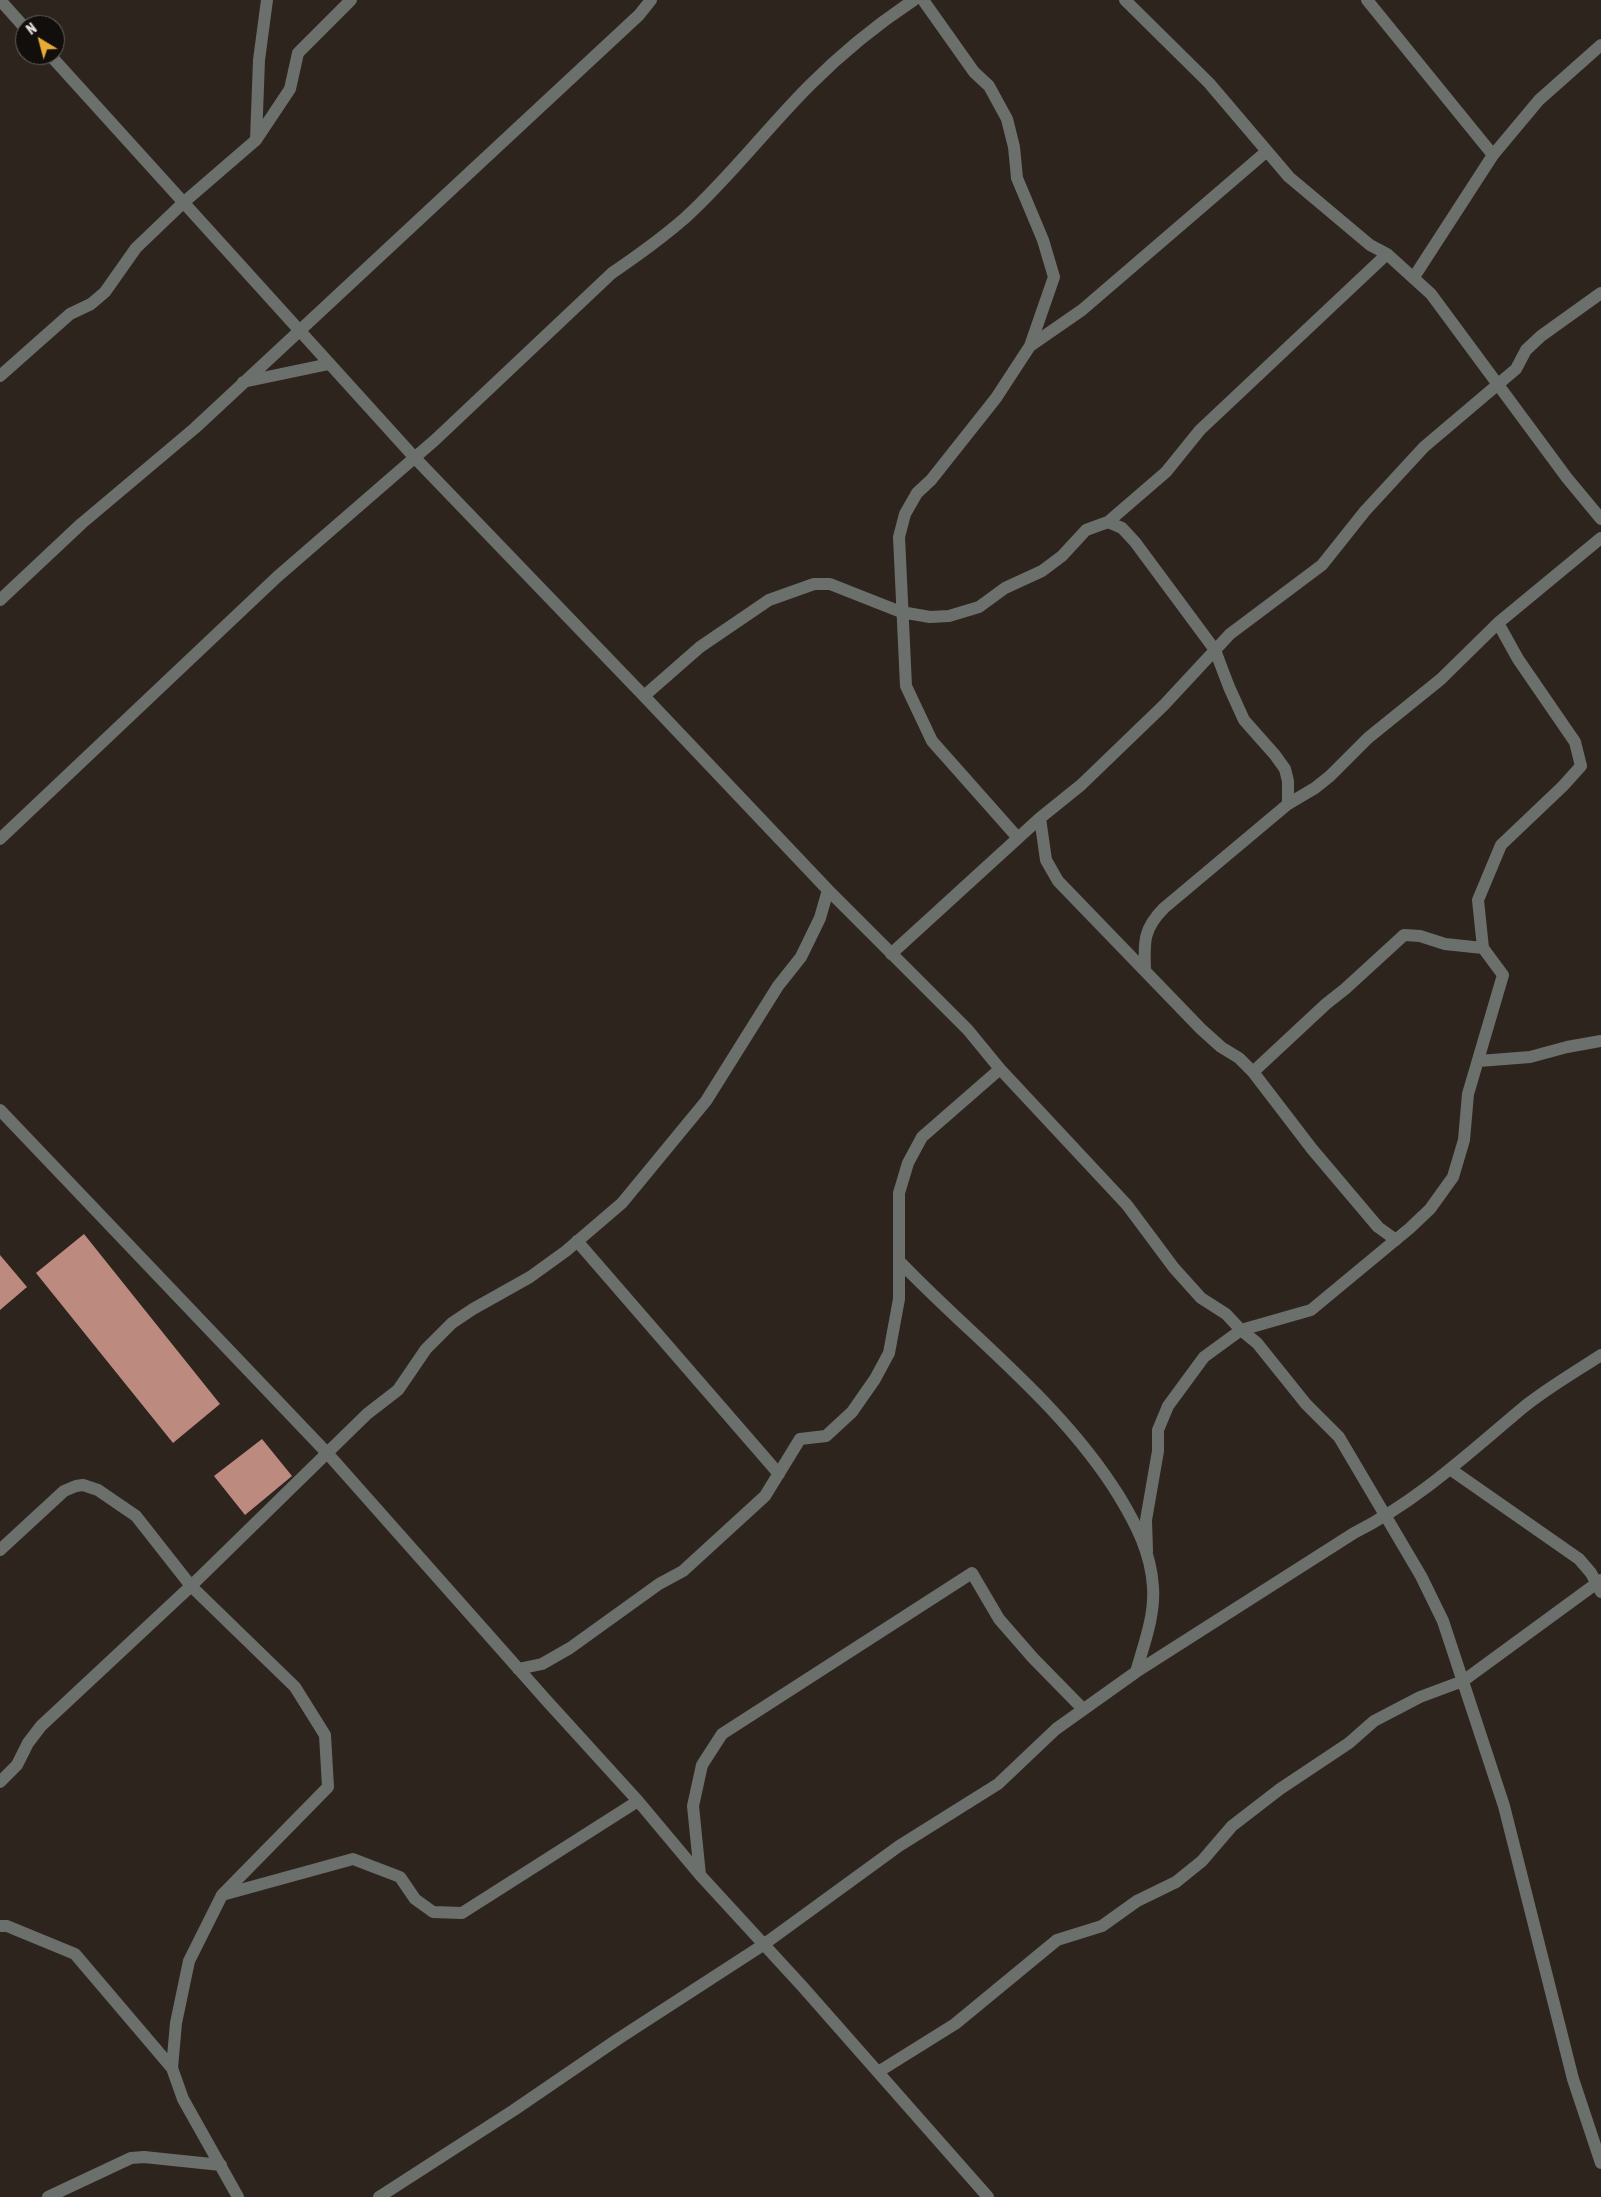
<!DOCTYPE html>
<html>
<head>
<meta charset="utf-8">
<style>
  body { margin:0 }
  #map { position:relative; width:1601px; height:2197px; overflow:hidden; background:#2d241e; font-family:"Asap Condensed",sans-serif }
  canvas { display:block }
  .north { position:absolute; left:15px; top:15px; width:50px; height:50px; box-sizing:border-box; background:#120e0c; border:1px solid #686360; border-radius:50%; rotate:323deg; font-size:14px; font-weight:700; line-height:20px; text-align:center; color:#e8e2de }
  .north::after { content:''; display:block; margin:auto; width:18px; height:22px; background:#e7ac36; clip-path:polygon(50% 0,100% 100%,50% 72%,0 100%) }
</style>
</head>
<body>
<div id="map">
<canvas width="1601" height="2197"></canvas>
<div class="north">N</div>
</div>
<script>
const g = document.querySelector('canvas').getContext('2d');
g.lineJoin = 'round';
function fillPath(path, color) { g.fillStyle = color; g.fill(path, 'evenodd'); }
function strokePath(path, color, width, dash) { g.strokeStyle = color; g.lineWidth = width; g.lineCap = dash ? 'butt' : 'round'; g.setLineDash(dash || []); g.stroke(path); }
const building = new Path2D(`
  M84,1234L220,1404L173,1443L36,1273Z
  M0,1255L27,1287L0,1310Z
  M262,1439L292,1476L245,1515L214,1476Z`);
const minor = new Path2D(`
  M0,0L25,28
  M923,0L974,72L989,86L1007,119L1014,147L1017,178L1043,240L1054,277L1030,346L996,398L931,480L917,493L905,514L899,537L906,686L932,741L1018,838
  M1125,0L1209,83L1289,177L1370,245L1387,254L1431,294L1567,478L1601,519
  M1367,0L1493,155
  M50,55L415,458L644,696L828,890L968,1030L1000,1069L1127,1205L1174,1268L1201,1298L1226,1314L1241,1330L1257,1343L1306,1404L1339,1437L1421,1576L1443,1621L1504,1806L1573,2079L1601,2163
  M256,140L259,60L267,0
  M1414,277L1493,155L1539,100L1601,45
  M1030,346L1082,310L1267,151
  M0,376L70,314L91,304L105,292L136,248L183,203L256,140L290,89L298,53L351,0
  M243,382L329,364
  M1108,522L1122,528L1135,542L1215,650L1229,687L1244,720L1275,755L1285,769L1288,781V804
  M0,600L81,524L195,428L639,15L651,0
  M644,696L700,647L769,600L814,584H830L901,612L930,617L949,616L979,607L1005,588L1042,571L1062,556L1086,530L1108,522L1166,472L1200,430L1387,254
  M1040,818L1046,860L1058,881L1201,1029L1221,1047L1239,1058L1253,1072L1312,1149L1378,1227L1396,1240
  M0,839L277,577L435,440L612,273C637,256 662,238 685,218C730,177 767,128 810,85C842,53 876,25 914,0
  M891,954L1040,818L1081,785L1164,705L1230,634L1322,565L1365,511L1424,447L1516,369L1526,350L1541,336L1601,293
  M1145,970C1144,942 1143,929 1164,908L1288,804L1315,788L1330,776L1368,738L1441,679L1498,623L1601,538
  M1479,1061L1530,1057L1567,1047L1601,1041
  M1253,1072L1326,1004L1345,989L1404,935L1420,936L1445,944L1483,948
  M0,1110L328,1454L547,1701L638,1801L700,1875L802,1986L988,2197
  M577,1241L779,1474
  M900,1262C974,1339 1062,1404 1119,1496C1136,1524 1151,1553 1153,1587C1155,1616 1144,1644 1136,1672
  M1450,1469L1579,1559L1591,1573L1601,1592
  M0,1550L64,1491L76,1486L83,1485L98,1490L136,1516L191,1586L295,1687L325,1735L328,1787L222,1895L189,1961L176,2023L172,2068L183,2099L238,2197
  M1147,1551L1146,1520L1158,1451V1430L1168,1406L1204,1357L1241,1330L1311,1310L1410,1228L1430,1209L1453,1177L1464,1140L1468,1094L1503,975L1483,948L1478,900L1501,845L1563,786L1581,766L1575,742L1518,659L1498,623
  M518,1669L542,1664L570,1648L659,1584L683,1571L765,1496L800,1439L826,1436L852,1412L875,1379L889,1353L899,1299V1193L908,1163L922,1137L1000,1069
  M0,1782L17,1765L28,1743L41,1726L191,1586L367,1414L398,1390L426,1349L452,1323L473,1309L530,1277L566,1251L622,1203L706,1101L778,986L801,957L820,918L828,890
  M700,1875L693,1806L702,1765L722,1734L972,1573L999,1619L1033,1658L1083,1709
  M222,1895L353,1859L400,1877L415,1899L433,1912L462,1913L638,1801
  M0,1926H7L75,1954L172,2068
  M878,2072L955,2024L1057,1940L1102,1926L1137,1901L1176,1882L1202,1861L1232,1826L1280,1789L1349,1743L1374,1721L1420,1697L1463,1681L1601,1580
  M48,2197L131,2158L144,2157L221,2165
  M379,2197L514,2110L618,2039L763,1945L899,1846L998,1784L1056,1729L1136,1672L1354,1533C1418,1501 1470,1452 1525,1406C1549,1387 1575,1372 1601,1355`);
fillPath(building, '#bc8a7f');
strokePath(minor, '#6b706d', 12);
</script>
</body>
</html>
